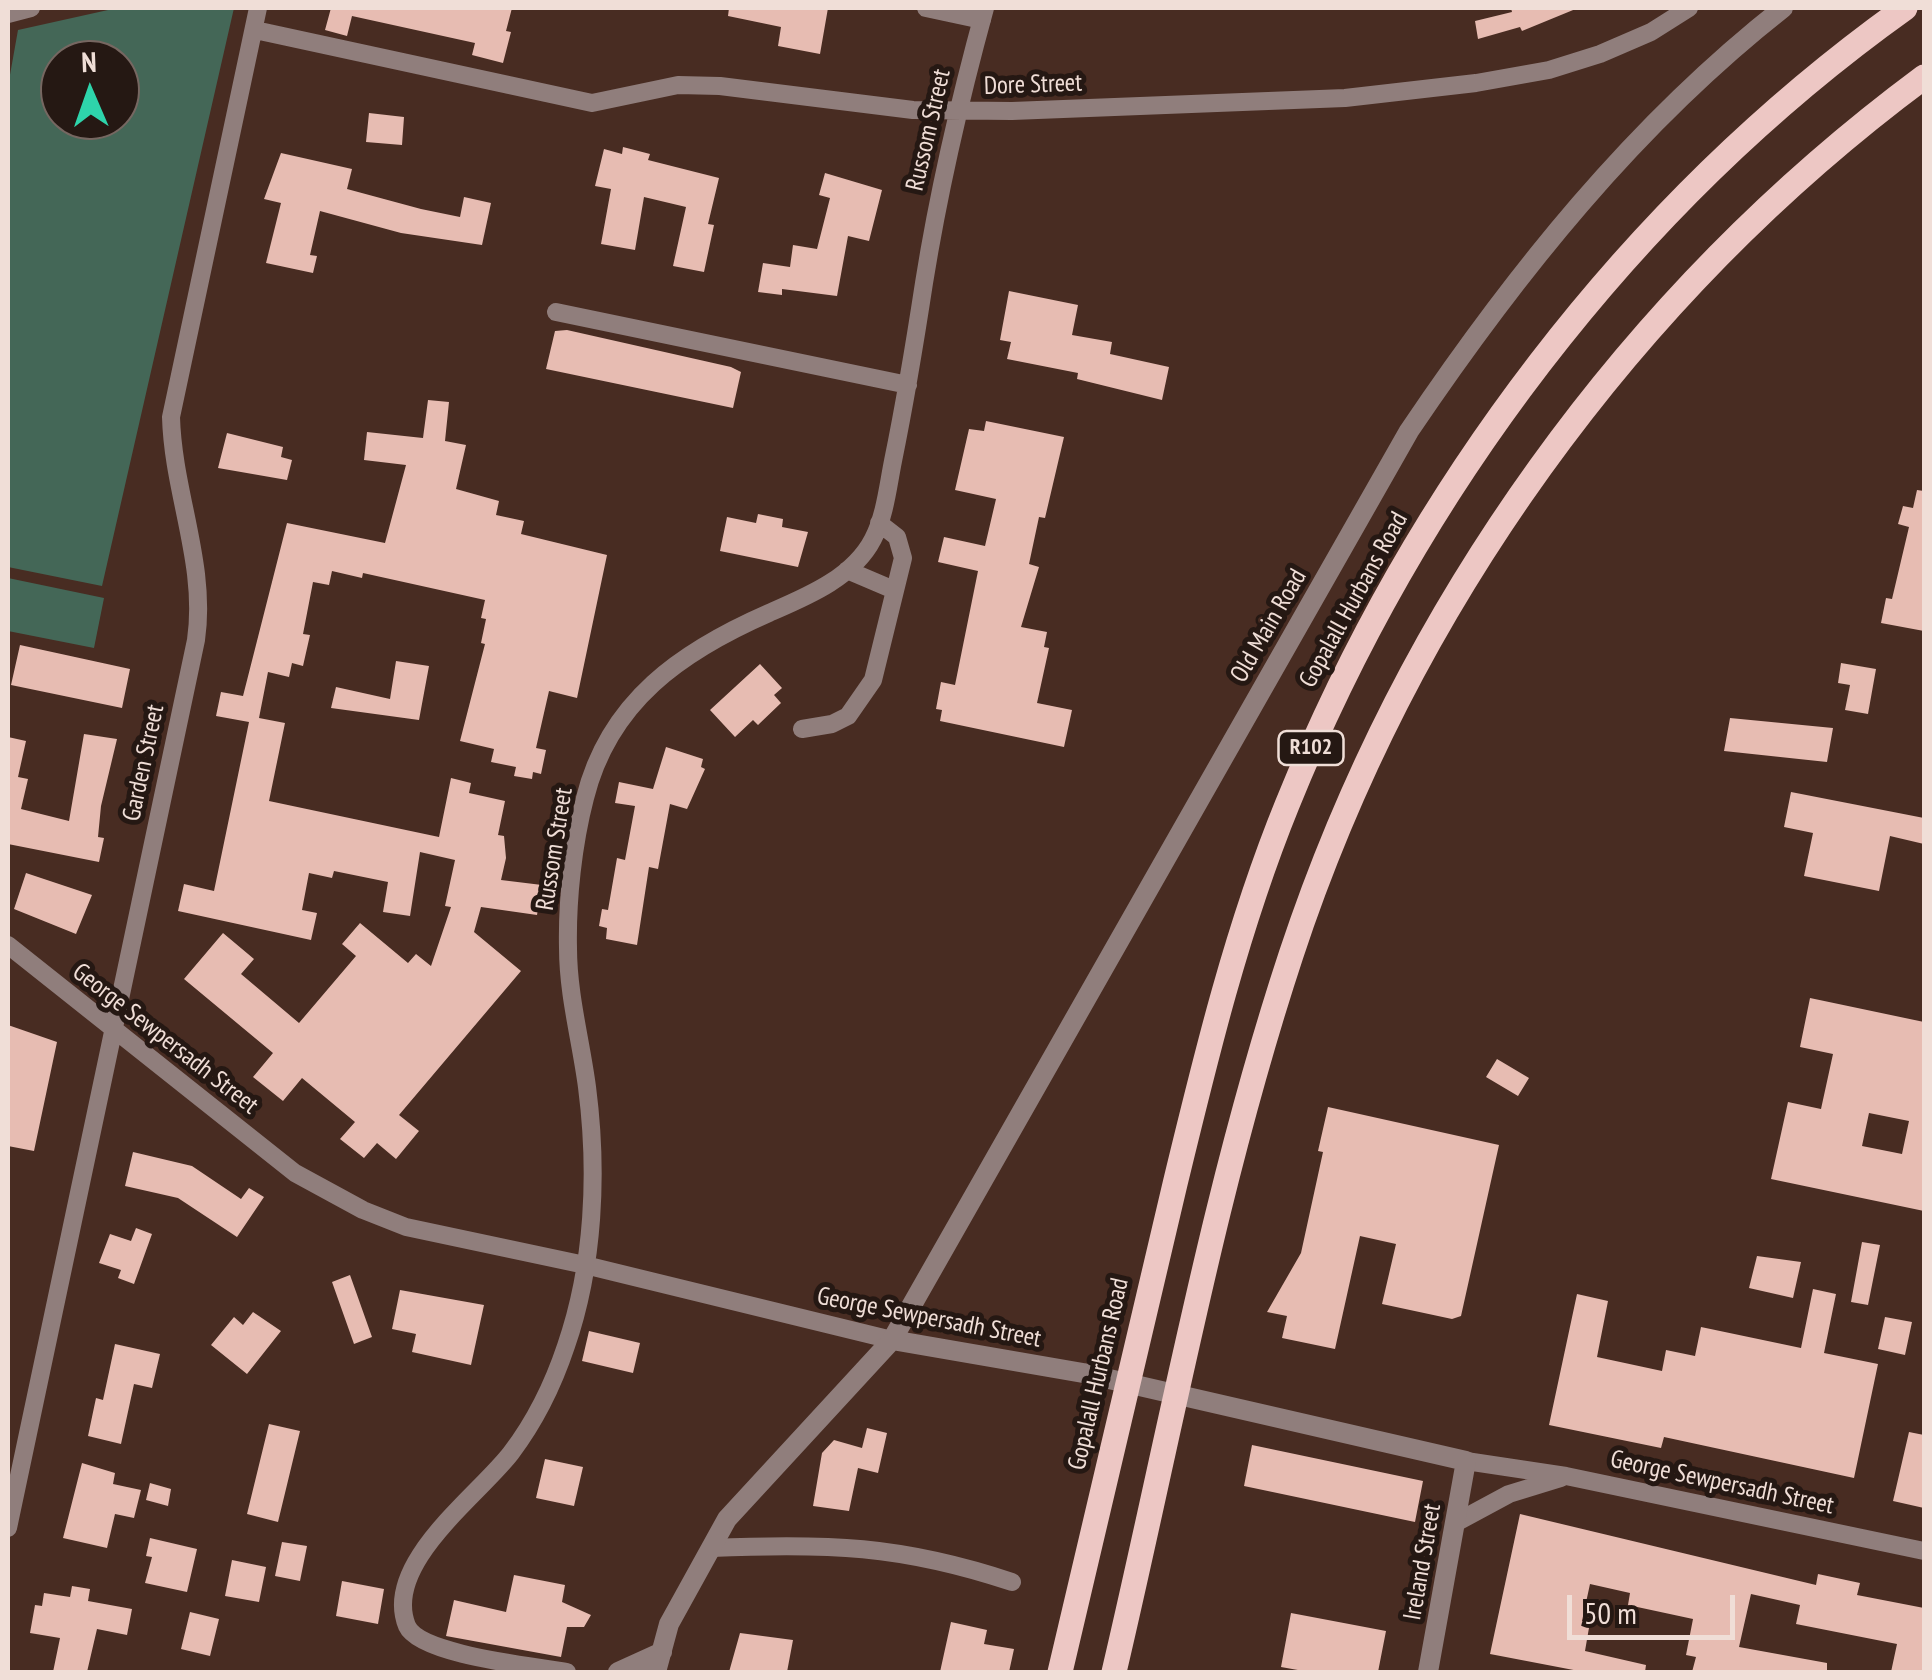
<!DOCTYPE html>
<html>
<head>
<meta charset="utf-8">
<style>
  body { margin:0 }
  #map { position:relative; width:1932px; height:1680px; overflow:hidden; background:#482c22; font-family:"PT Sans Narrow",sans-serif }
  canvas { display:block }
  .frame { position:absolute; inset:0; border:10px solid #f0ded7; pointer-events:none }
  .north { position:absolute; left:40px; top:40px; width:100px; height:100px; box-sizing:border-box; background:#251813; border:2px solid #766761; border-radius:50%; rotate:358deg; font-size:28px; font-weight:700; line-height:40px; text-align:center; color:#f0ded7 }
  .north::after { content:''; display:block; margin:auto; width:35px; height:45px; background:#2ed4ab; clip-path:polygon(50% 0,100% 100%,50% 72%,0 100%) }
  .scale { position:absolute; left:1567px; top:1595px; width:168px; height:45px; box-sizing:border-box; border:5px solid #f0ded7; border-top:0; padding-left:12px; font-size:30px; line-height:35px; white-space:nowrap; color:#f0ded7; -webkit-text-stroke:8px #251813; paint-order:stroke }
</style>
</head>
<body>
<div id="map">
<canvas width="1932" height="1680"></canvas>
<div class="frame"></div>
<div class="north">N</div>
<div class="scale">50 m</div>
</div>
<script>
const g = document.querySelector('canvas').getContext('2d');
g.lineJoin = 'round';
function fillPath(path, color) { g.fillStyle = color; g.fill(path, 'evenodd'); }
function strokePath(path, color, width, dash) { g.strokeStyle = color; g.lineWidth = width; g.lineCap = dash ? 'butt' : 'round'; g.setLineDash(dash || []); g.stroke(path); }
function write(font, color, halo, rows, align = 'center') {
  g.font = font + ' "PT Sans Narrow",sans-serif'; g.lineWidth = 10; g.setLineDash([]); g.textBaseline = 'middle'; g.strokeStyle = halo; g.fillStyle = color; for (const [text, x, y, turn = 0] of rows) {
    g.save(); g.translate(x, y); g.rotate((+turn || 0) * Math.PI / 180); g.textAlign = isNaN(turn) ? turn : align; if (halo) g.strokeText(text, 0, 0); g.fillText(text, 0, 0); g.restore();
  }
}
const green = new Path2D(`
  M117,8H234L102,586L8,567V86L18,30ZM60,60H120V120H60Z
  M8,578L104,598L94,648L8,631Z`);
const building = new Path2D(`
  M331,8H512L506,31L511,32L503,63L472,55L475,43L352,16L347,36L325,30Z
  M729,8H828L820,54L778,46L781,27L728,16Z
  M1511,8H1578L1522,31L1520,27L1478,39L1475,21L1512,12Z
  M369,113L404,117L402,145L366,142Z
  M623,147L650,154L648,160L719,178L708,224L714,225L704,272L673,266L686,207L644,197L635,250L601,244L611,189L595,186L604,149L622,154Z
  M281,153L352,169L347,189L421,209L460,217L464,197L491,203L482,245L401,233L320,211L310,255L317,256L313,273L266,263L281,203L264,199Z
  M825,173L882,190L869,241L848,236L837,296L782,289V295L758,292L763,263L790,267L793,245L817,249L830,198L819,195Z
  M1009,291L1078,305L1072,335L1112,342L1110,354L1169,367L1162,400L1077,379L1078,373L1007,359L1011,342L1000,340Z
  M567,330L731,367L741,372L733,408L546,369L555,331Z
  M428,400L449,402L445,441L466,445L456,489L499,501L496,515L524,521L521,534L607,555L577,698L549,691L536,748L546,750L541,774L533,772L532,779L514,776L516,767L491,762L494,749L460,741L485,644L481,643L486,619L481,618L485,600L363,573L362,578L332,571L329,585L313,582L303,634L310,635L303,666L292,663L289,677L268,672L259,718L285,723L269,801L439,837L451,778L471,783L469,793L505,801L498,835L504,836L506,858L501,880L542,885L537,915L481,907L474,932L521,971L399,1115L419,1131L396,1159L377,1143L364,1158L340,1139L355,1122L302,1078L283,1101L253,1077L273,1053L184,979L223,933L254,959L241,974L299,1023L356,956L342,944L360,923L408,963L416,954L431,966L451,907L445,906L455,860L420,852L410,916L383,912L388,882L334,871L332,878L309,873L302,910L317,913L311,940L178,911L184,884L214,891L249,722L216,716L221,692L243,696L287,523L385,543L406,465L364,460L367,432L423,438Z
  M986,421L1064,437L1045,518L1039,517L1029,564L1039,567L1021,627L1047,632L1044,647L1049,648L1037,703L1072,710L1064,747L940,721L942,710L936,709L941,682L955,685L978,571L938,562L944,537L985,546L996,499L955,490L969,429L984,431Z
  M227,433L283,447L281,457L292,460L287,480L218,468Z
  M1917,490L1924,491V631L1881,623L1886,598L1892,599L1909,527L1898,524L1903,506L1913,508Z
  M758,514L783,519L782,527L808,532L798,567L720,551L727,517L756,523Z
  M20,645L130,669L122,708L11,685Z
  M396,661L429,666L419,720L331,708L336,687L390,699Z
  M1841,663L1876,669L1868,714L1845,710L1850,685L1838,683Z
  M760,664L782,688L774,695L781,703L758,725L753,720L735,737L710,710Z
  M1730,718L1833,728L1827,762L1724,751Z
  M84,734L117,739L101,806L98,837L104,838L99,862L8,844V737L26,741L18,777L28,779L21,809L69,821Z
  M666,747L703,759L701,767L705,769L687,809L670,804L658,869L649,867L637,945L606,939L607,928L599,926L602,909L608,910L617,858L625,860L635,806L615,803L619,782L653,789Z
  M1791,792L1924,818V844L1890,836L1879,891L1804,876L1813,833L1784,827Z
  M26,873L92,895L76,934L14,909Z
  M1810,998L1924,1022V1211L1771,1179L1788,1102L1821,1109L1833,1054L1800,1047ZM1869,1113L1909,1121L1902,1154L1862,1146Z
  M8,1025L57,1042L34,1151L8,1146Z
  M1497,1059L1529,1078L1518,1096L1486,1077Z
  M1328,1107L1499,1145L1461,1316L1452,1319L1382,1304L1396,1244L1360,1236L1335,1349L1282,1338L1287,1316L1267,1312L1301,1253L1323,1152L1318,1151Z
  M133,1152L192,1166L241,1199L249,1188L264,1197L237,1237L178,1198L125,1186Z
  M136,1228L152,1234L134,1284L118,1278L121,1270L99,1263L110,1234L131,1241Z
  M1862,1242L1880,1245L1868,1305L1851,1302Z
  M1757,1256L1801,1262L1793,1298L1749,1288Z
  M350,1275L372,1337L354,1344L332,1282Z
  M1813,1289L1836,1294L1824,1353L1878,1364L1854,1478L1664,1437L1661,1448L1549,1425L1577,1294L1608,1301L1597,1357L1662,1371L1666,1350L1695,1356L1701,1327L1801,1348Z
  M400,1290L484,1305L471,1365L412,1352L416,1334L392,1329Z
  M253,1312L281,1331L247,1374L211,1345L234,1317L243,1325Z
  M1885,1317L1912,1322L1905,1355L1878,1349Z
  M589,1331L640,1343L633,1373L582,1361Z
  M115,1344L160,1354L152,1388L134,1384L121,1444L88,1436L96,1398L103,1400Z
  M269,1424L300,1431L278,1522L247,1514Z
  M867,1428L887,1433L878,1473L858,1468L849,1511L813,1506L822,1453L834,1440L862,1448Z
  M1909,1432L1924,1435V1508L1893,1501Z
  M1252,1445L1423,1481L1415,1522L1244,1486Z
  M545,1459L583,1467L574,1506L536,1498Z
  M82,1463L115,1473L113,1484L141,1490L134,1518L115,1514L107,1548L63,1538Z
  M150,1483L171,1489L168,1506L146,1500Z
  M1520,1514L1816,1585L1818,1574L1860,1583L1857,1595L1924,1608V1672H1891L1897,1644L1796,1624L1800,1605L1751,1594L1739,1647L1827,1663V1672H1692L1696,1657L1686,1655L1693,1619L1628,1605L1630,1593L1590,1584L1582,1621L1590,1622L1585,1651L1646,1665L1645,1672H1584L1490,1654Z
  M150,1538L197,1549L187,1592L145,1583L152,1557L146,1556Z
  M282,1542L307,1546L300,1581L275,1576Z
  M232,1560L266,1567L259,1602L225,1596Z
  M514,1575L565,1585L562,1602L591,1615L584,1627H567L561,1657L446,1636L454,1600L506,1612Z
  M342,1581L384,1589L378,1624L336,1616Z
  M72,1586L90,1589L88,1601L132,1609L127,1635L97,1629L87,1672H53L60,1638L30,1633L35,1605L42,1606L44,1593L70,1597Z
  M190,1612L219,1619L210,1656L181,1649Z
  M1291,1613L1386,1631L1378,1672H1309L1281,1667Z
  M951,1622L987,1630L984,1644L1014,1649L1009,1672H940Z
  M740,1633L793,1640L787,1672H729Z`);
const minor = new Path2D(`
  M926,8L982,20
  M8,14L31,8
  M255,30L592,103L678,85L720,86L913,110L1012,111L1345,98L1476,83L1549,70L1600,54L1651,32L1689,8
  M556,312L908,385
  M847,570L894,590
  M802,729L832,724L848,716L873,680L903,558L897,537L879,523
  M8,945L295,1173L363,1210L406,1227L585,1265L892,1340
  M1466,1461L1566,1476L1924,1551
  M1457,1522L1509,1494L1561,1478
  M8,1528L196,640C207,564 173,493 171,417L258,8
  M711,1548C826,1543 901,1545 1012,1582
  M567,1672C534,1666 420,1655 407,1626C382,1564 478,1496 511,1453C536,1420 553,1385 566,1346C594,1265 598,1172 587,1087C581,1041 568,995 568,948C567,900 573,844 585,798C609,701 682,651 769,613C806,597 853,578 873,539C885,516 888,486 893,461C905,402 915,342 924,283C939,189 960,99 985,8`);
const tertiary = new Path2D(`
  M892,1340L1083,1373L1466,1461L1428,1672
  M618,1672L662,1652
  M656,1672L669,1624L727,1519L892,1340L1409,431C1515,274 1634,125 1783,8`);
const primary = new Path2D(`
  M1060,1672C1098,1510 1136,1347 1175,1184C1206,1056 1237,928 1287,805C1414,491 1629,205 1905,8
  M1114,1672C1170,1434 1214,1188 1291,955C1406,607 1630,295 1924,77`);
const shields = [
  [1311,748,65]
];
const shieldNames = [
  ["R102",1311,748]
];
const streetNames = [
  ["Dore Street",1033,85,-2],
  ["Russom Street",929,130,-77],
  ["Gopalall Hurbans Road",1354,600,-61],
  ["Old Main Road",1269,626,-60],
  ["Garden Street",144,763,-78],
  ["Russom Street",555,849,-81],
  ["George Sewpersadh Street",165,1039,38],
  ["George Sewpersadh Street",929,1318,11],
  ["Gopalall Hurbans Road",1099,1374,-77],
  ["George Sewpersadh Street",1722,1483,12],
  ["Ireland Street",1423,1562,-80]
];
fillPath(green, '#446757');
fillPath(building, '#e7bcb2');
strokePath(minor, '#907e7c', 18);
strokePath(tertiary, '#907e7c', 20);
strokePath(primary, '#edc7c4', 25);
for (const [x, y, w] of shields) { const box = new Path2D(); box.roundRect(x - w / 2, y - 17, w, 34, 8); g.fillStyle = '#251813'; g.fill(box); strokePath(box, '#f0ded7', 2.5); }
write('bold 22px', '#f0ded7', null, shieldNames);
write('25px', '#f0ded7', '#251813', streetNames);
</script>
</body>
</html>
